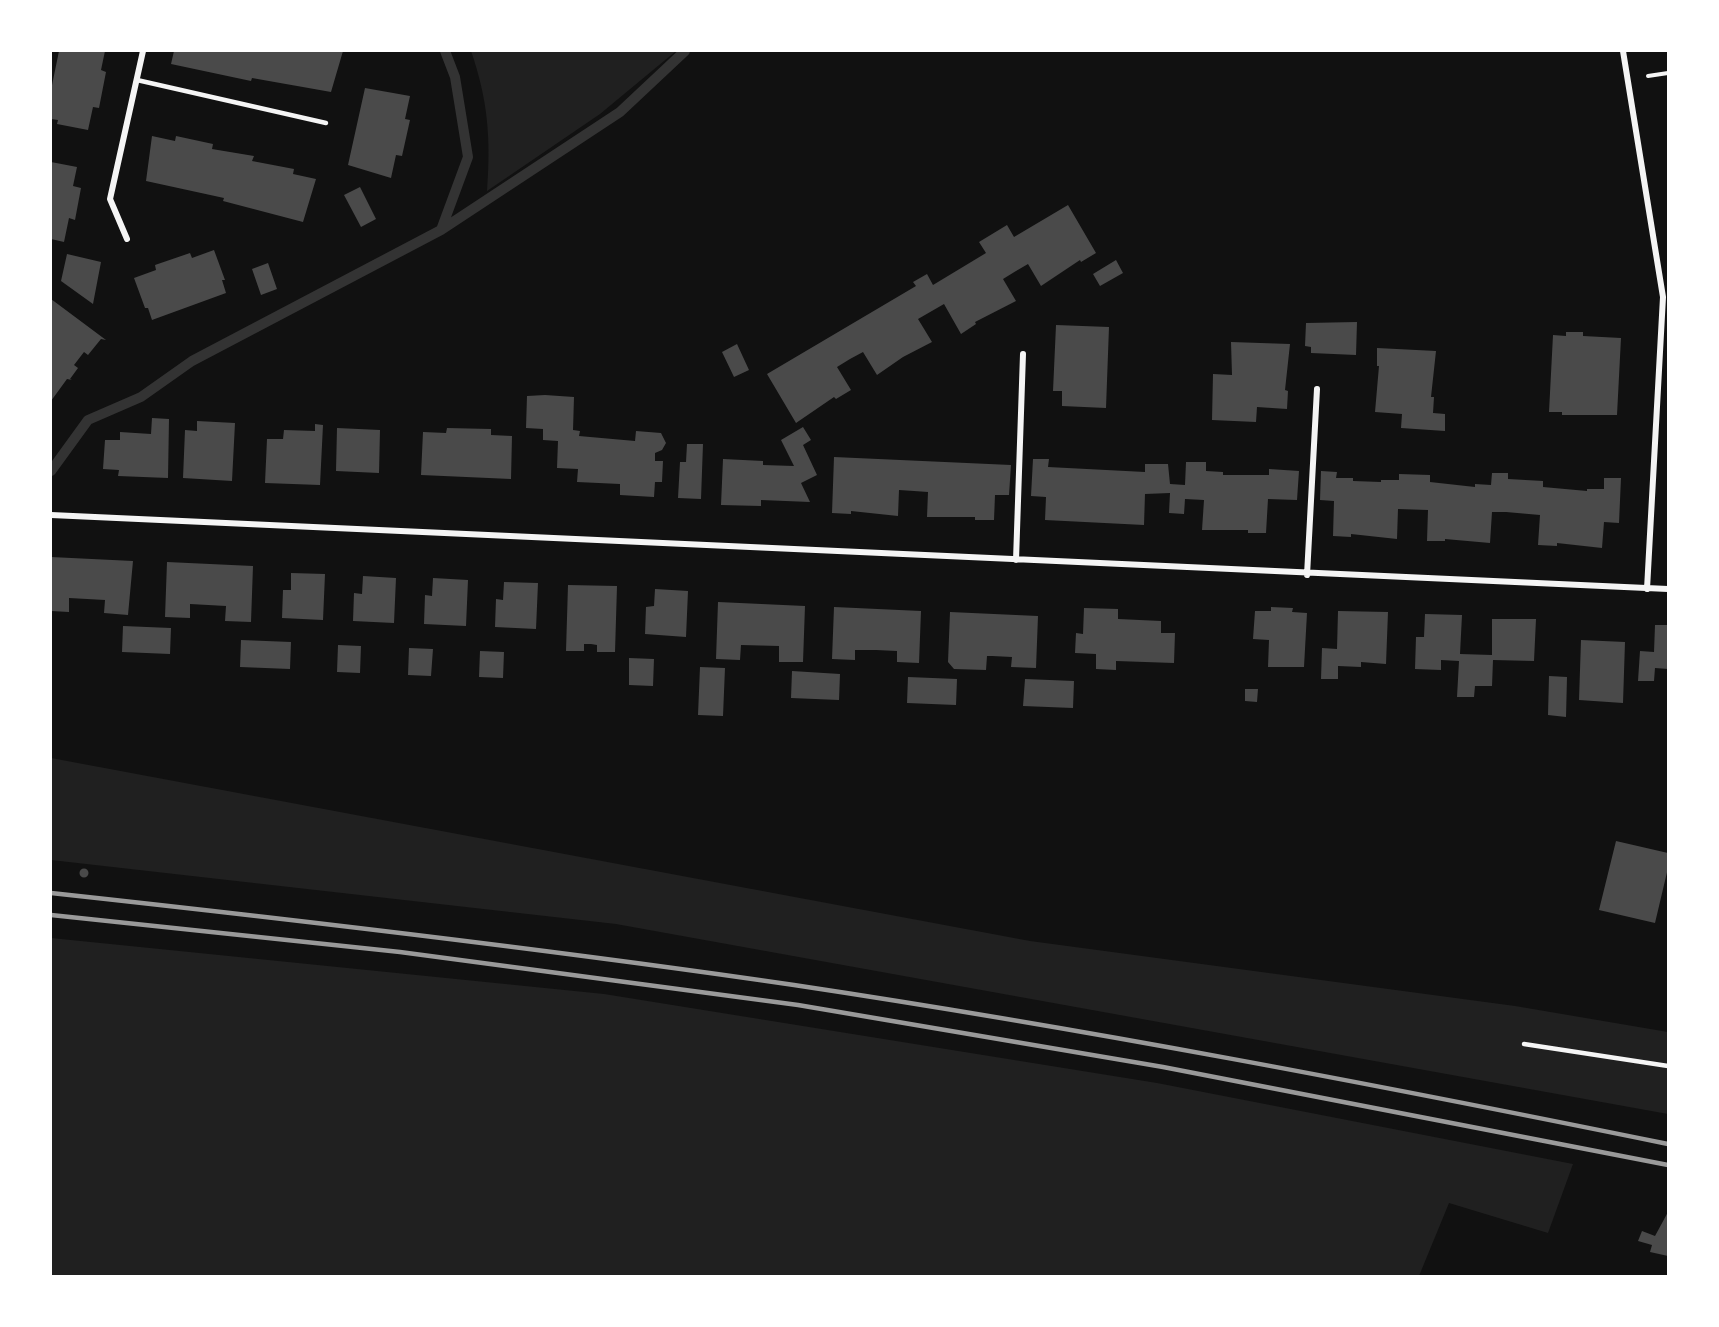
<!DOCTYPE html>
<html>
<head>
<meta charset="utf-8">
<style>
  body { margin:0 }
  #map { position:relative; width:1719px; height:1327px; overflow:hidden; background:#111; font-family:"Asap Condensed",sans-serif }
  canvas { display:block }
  .frame { position:absolute; inset:0; border:52px solid #fff; pointer-events:none }
</style>
</head>
<body>
<div id="map">
<canvas width="1719" height="1327"></canvas>
<div class="frame"></div>
</div>
<script>
const g = document.querySelector('canvas').getContext('2d');
g.lineJoin = 'round';
function fillPath(path, color) { g.fillStyle = color; g.fill(path, 'evenodd'); }
function strokePath(path, color, width, dash) { g.strokeStyle = color; g.lineWidth = width; g.lineCap = dash ? 'butt' : 'round'; g.setLineDash(dash || []); g.stroke(path); }
const green = new Path2D(`
  M471,51H676L600,114L487,191C491,139 488,100 471,51Z
  M51,758L1030,941L1515,1006L1668,1032V1114L616,924L51,860Z
  M51,938L604,994L1157,1083L1573,1164L1548,1233L1449,1203L1419,1276H51Z`);
const stream = new Path2D(`
  M441,230L620,112L685,51
  M51,471L88,420L141,397L192,361L441,230L468,157L455,77L445,51`);
const building = new Path2D(`
  M59,51H105L101,70L106,72L99,108L93,107L88,130L57,124L58,120L51,119V90Z
  M174,51H343L331,92L252,78L251,81L171,64Z
  M365,88L410,96L405,119L410,120L402,156L396,155L391,178L348,165Z
  M152,136L175,141L176,136L213,144L212,149L254,156L252,161L294,169L293,174L316,179L303,222L223,201L224,198L146,181Z
  M51,162L77,167L73,186L81,188L75,220L69,218L64,242L51,239Z
  M360,187L376,219L361,227L344,195Z
  M1068,205L1096,253L1081,262L1080,260L1041,286L1028,264L1016,271L1003,279L1016,301L975,322L976,324L961,334L944,304L918,319L932,342L903,357L877,375L863,352L850,359L837,367L851,390L836,399L834,397L796,423L767,374L916,286L913,282L927,274L933,285L986,253L979,242L1007,225L1014,237Z
  M214,250L225,280H222L226,293L152,320L148,308H145L134,278L156,270L155,265L190,253L192,258Z
  M67,254L101,262L93,304L61,281Z
  M1116,260L1123,273L1100,286L1093,274Z
  M268,263L277,289L261,295L252,269Z
  M51,299L106,340L101,339L88,355L84,352L74,365L78,368L70,379L72,380L67,379L51,401Z
  M1357,322L1356,355L1311,353V347L1305,346L1306,323Z
  M1056,325L1109,327L1106,408L1062,406V391H1053Z
  M1566,332H1583V336L1621,338L1617,415H1562V412H1549L1553,335L1566,336Z
  M1231,342L1290,344L1285,390L1288,391L1287,409L1257,407L1256,422L1212,420L1213,374L1232,375Z
  M737,344L749,370L734,377L722,352Z
  M1377,348L1436,351L1431,397H1434L1433,413L1445,414V431L1401,428L1402,414L1375,412L1379,366H1377Z
  M545,395L574,397L573,430L580,431L579,436L635,441L636,431L661,433L666,443L662,450L655,453V461H663L662,482H655L654,497L620,495V484L577,482L578,469L557,468L558,441L543,440V429L526,428L527,396Z
  M152,418L169,419L168,478L118,476L119,470L103,469L105,440H120V432L151,434Z
  M197,421L235,423L232,481L183,478L185,430L197,431Z
  M315,424L323,425L320,485L265,483L267,439H283L284,430L315,431Z
  M803,427L811,440L803,445L817,475L801,483L810,502L761,500V506L721,505L723,459L763,461V465L794,466L781,440Z
  M337,428L380,430L379,473L336,471Z
  M447,428L491,429V435L512,436L511,479L421,475L423,432L446,433Z
  M687,444H703L701,499L678,498L680,462H686Z
  M834,457L1011,465L1009,495H995L994,520H975V517H927L928,492L914,491L899,490L898,516L851,511V514L832,513Z
  M1033,459H1049L1048,467L1145,472V464H1168L1170,484L1185,485L1186,462H1206V471L1223,472V475H1269V469L1299,471L1297,500L1268,499L1266,533H1248V530H1202L1204,500L1185,499L1184,514L1169,513L1170,493L1145,494L1144,525L1045,520L1046,497L1031,496Z
  M1321,471L1337,472L1336,478H1353V481L1381,482V480H1399V474L1430,475V482L1475,487V484L1491,485L1492,473H1508V479L1543,481V487L1587,491V489H1604V478H1621L1619,523L1604,522L1602,548L1557,543V546L1538,545L1540,515L1506,512H1492L1490,543L1445,539V541H1427L1428,510L1398,509L1397,539L1351,534V537L1333,536L1334,501L1320,500Z
  M51,557L133,561L128,615L104,613L105,600L69,598V612L51,611Z
  M167,562L253,566L251,622L225,621L226,606L190,604V618L165,617Z
  M291,573L325,574L323,620L282,618L283,590H291Z
  M363,576L396,578L394,623L353,621L354,593L362,594Z
  M433,578L468,580L466,626L424,624L425,595L432,596Z
  M504,582L538,583L536,629L495,627L496,599L503,600Z
  M568,585L617,586L615,652H597V645L591,644H584V651H566Z
  M655,589L688,591L686,637L645,634L646,607L654,606Z
  M718,602L805,606L803,662H779V646L741,645L740,660L716,659Z
  M834,607L921,611L919,663L897,662V651L876,650H855V660L832,659Z
  M1271,607L1293,608L1292,612L1307,613L1304,667H1268L1269,640L1253,639L1255,611H1271Z
  M1084,608L1118,609V619L1161,621V633H1175L1174,663L1116,661V670L1096,669V654L1075,653L1076,633L1083,634Z
  M1338,611L1388,612L1386,664L1361,662V667L1338,666V679H1321L1322,648L1337,649Z
  M950,612L1038,616L1036,668L1011,667L1012,657L992,656H987L986,670L954,669L948,662Z
  M1425,614L1462,615L1460,654L1492,655V619H1536L1534,661L1493,660L1492,686H1475L1474,697H1457L1459,661L1441,660V670L1415,669L1416,637H1424Z
  M1655,625H1668V669L1655,668L1654,681H1638L1640,651L1654,652Z
  M123,626L171,628L170,654L122,652Z
  M241,640L291,642L290,669L240,667Z
  M1581,640L1625,642L1623,703L1579,700Z
  M338,645L361,646L360,673L337,672Z
  M409,648L433,649L431,676L408,675Z
  M480,651L504,652L503,678L479,677Z
  M629,658L654,659L653,686L629,685Z
  M700,667L725,668L723,716L698,715Z
  M792,671L840,674L839,700L791,698Z
  M1549,676L1567,677L1566,717L1548,715Z
  M908,677L957,679L956,705L907,703Z
  M1025,679L1074,681L1073,708L1023,706Z
  M1245,689H1258L1257,702L1245,701Z
  M1616,841L1668,853V868L1655,923L1599,910Z
  M79.5 873a4.5 4.5 0 1 1 9 0a4.5 4.5 0 1 1-9 0Z
  M1668,1212V1256L1650,1252L1652,1245L1638,1241L1642,1231L1655,1236Z`);
const path = new Path2D(`
  M1648,76L1668,73`);
const service = new Path2D(`
  M137,80L326,123
  M1524,1044L1668,1066`);
const minor = new Path2D(`
  M1623,51L1663,297L1647,589
  M127,239L110,199L143,51
  M51,515L1668,589
  M1016,560L1023,354
  M1307,575L1317,389`);
const rail = new Path2D(`
  M51,893C299,920 547,949 794,985C1087,1029 1378,1085 1668,1144
  M51,915L400,952L798,1005L1163,1067L1668,1165`);
fillPath(green, '#202020');
strokePath(stream, '#333', 10);
fillPath(building, '#4a4a4a');
strokePath(path, '#f5f5f5', 4);
strokePath(service, '#f5f5f5', 4.5);
strokePath(minor, '#f5f5f5', 6);
strokePath(rail, '#9a9a9a', 4.5);
</script>
</body>
</html>
